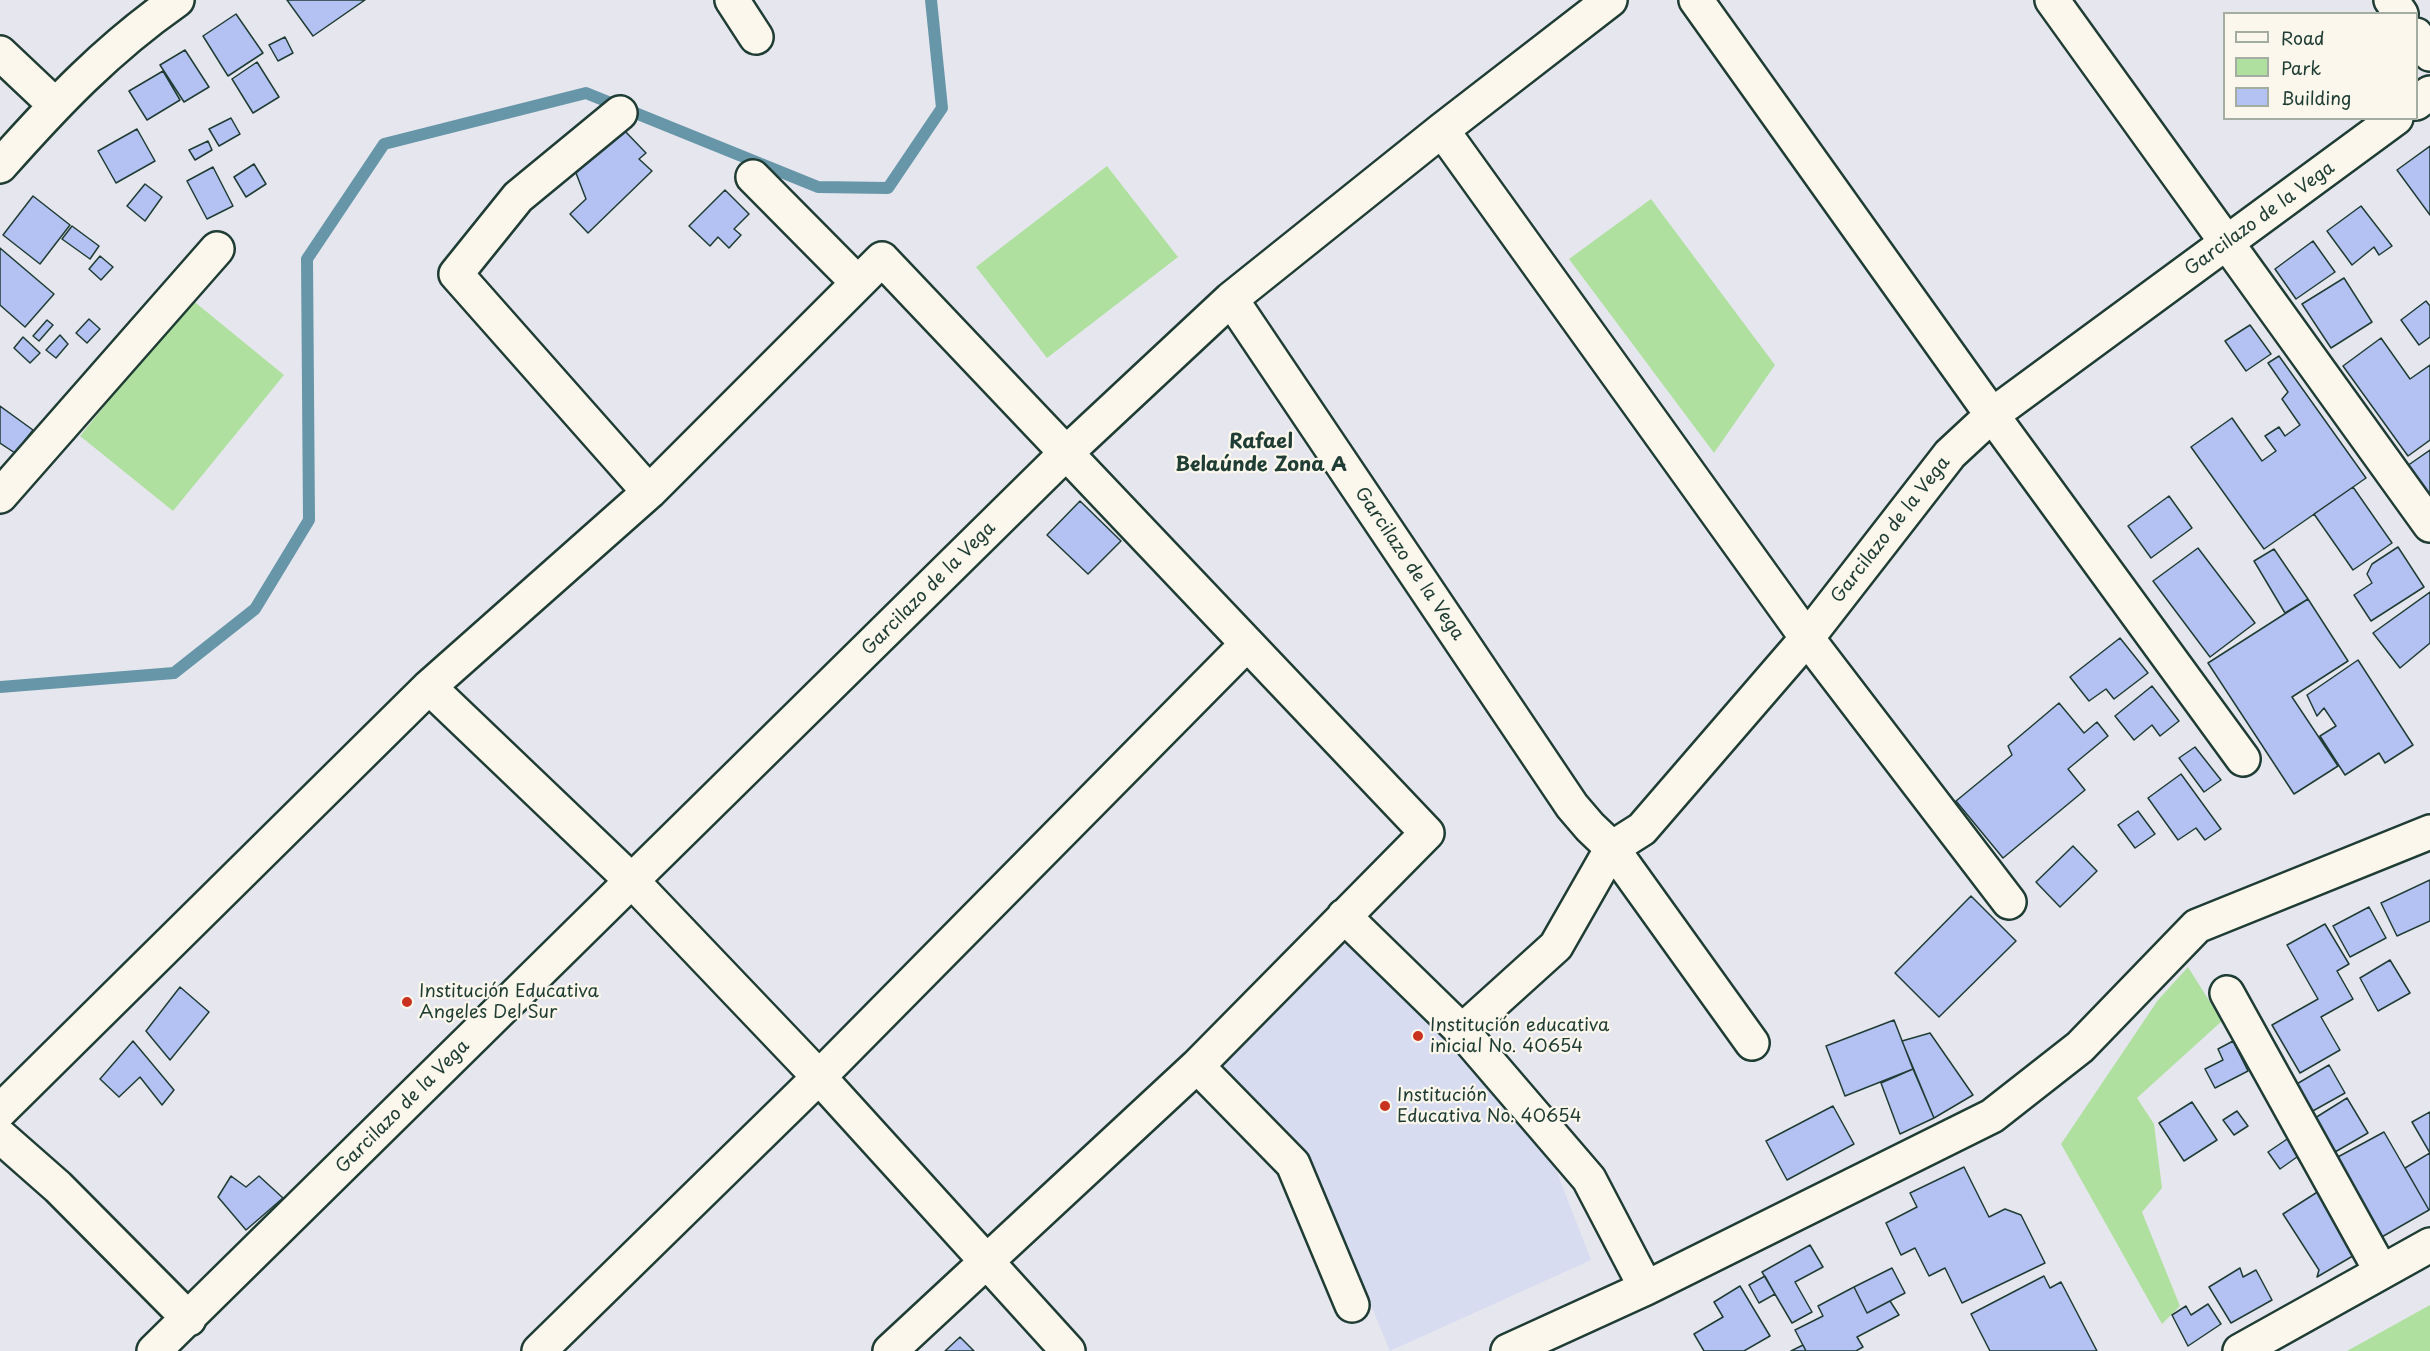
<!DOCTYPE html>
<html>
<head>
<meta charset="utf-8">
<style>
  body { margin:0 }
  #map { position:relative; width:2430px; height:1351px; overflow:hidden; background:#e6e7ee; font-family:"Playpen Sans",sans-serif }
  canvas { display:block }
  .legend { position:absolute; left:2223px; top:12px; width:195px; height:108px; box-sizing:border-box; background:#fbf7ec; border:2px solid #a3ada2; margin:0; padding:8px 10px; list-style:none; font-size:18px; color:#1f3d34 }
  .legend li { display:flex; align-items:center; gap:12px; height:30px }
  .legend b { width:30px; border:2px solid #a3ada2 }
</style>
</head>
<body>
<div id="map">
<canvas width="2430" height="1351"></canvas>
<ul class="legend">
<li><b style="height:8px;background:#fbf7ec"></b>Road</li>
<li><b style="height:16px;background:#b0e0a0"></b>Park</li>
<li><b style="height:16px;background:#b4c2f3"></b>Building</li>
</ul>
</div>
<script>
const g = document.querySelector('canvas').getContext('2d');
g.lineJoin = 'round';
function fillPath(path, color) { g.fillStyle = color; g.fill(path, 'evenodd'); }
function strokePath(path, color, width, dash) { g.strokeStyle = color; g.lineWidth = width; g.lineCap = dash ? 'butt' : 'round'; g.setLineDash(dash || []); g.stroke(path); }
function write(font, color, halo, rows, align = 'center') {
  g.font = font + ' "Playpen Sans",sans-serif'; g.lineWidth = 4.5; g.setLineDash([]); g.textBaseline = 'middle'; g.strokeStyle = halo; g.fillStyle = color; for (const [text, x, y, turn = 0] of rows) {
    g.save(); g.translate(x, y); g.rotate((+turn || 0) * Math.PI / 180); g.textAlign = isNaN(turn) ? turn : align; if (halo) g.strokeText(text, 0, 0); g.fillText(text, 0, 0); g.restore();
  }
}
const built = new Path2D(`
  M1348,928L1550,1154L1591,1260L1390,1351L1306,1150L1219,1061Z`);
const green = new Path2D(`
  M1107,166L1178,257L1047,358L976,267Z
  M1651,199L1775,365L1714,453L1569,259Z
  M191,299L284,375L173,511L80,436Z
  M2188,967L2222,1021L2137,1098L2154,1124L2162,1188L2142,1212L2180,1306L2162,1324L2061,1144L2158,1000Z
  M2430,1305V1351H2347Z`);
const stream = new Path2D(`
  M0,687L174,673L255,609L309,520L307,259L384,144L586,93L818,187L888,188L942,108L931,0`);
const building = new Path2D(`
  M287,0H365L313,36Z
  M236,14L263,53L228,76L203,36Z
  M285,37L293,53L278,61L269,45Z
  M185,50L209,87L184,102L160,65Z
  M257,62L279,97L253,113L232,79Z
  M163,71L180,100L147,120L129,91Z
  M231,118L240,134L219,146L209,129Z
  M622,128L646,153L639,159L652,171L588,233L570,214L586,199L576,173Z
  M137,129L155,161L116,183L98,151Z
  M208,141L212,150L195,160L189,150Z
  M2430,146V215L2397,170Z
  M254,164L266,184L246,197L234,177Z
  M213,167L233,206L207,219L187,181Z
  M145,184L162,197L145,221L127,206Z
  M725,190L749,214L734,229L741,235L729,248L718,237L710,246L689,226Z
  M33,196L70,225L40,264L3,235Z
  M2361,206L2392,246L2379,255L2374,247L2352,265L2327,231Z
  M72,226L99,246L90,259L62,239Z
  M2313,241L2335,272L2296,299L2275,269Z
  M0,248L54,294L25,327L0,305Z
  M100,256L113,267L101,280L89,269Z
  M2344,278L2372,322L2331,348L2302,304Z
  M2426,301L2430,306V337L2419,345L2401,320Z
  M89,319L100,329L87,343L76,333Z
  M47,320L53,325L39,341L33,336Z
  M2250,325L2271,354L2246,371L2225,341Z
  M60,335L68,344L56,358L46,350Z
  M23,337L40,353L30,363L14,348Z
  M2381,338L2410,379L2430,365V440L2408,456L2343,366Z
  M2279,356L2366,478L2264,549L2191,447L2232,418L2262,461L2276,451L2265,436L2279,427L2285,436L2300,425L2282,399L2288,392L2268,363Z
  M0,406L33,430L15,453L0,443Z
  M2430,450V494L2429,495L2407,466Z
  M2353,487L2392,543L2353,570L2314,514Z
  M2169,496L2192,528L2151,558L2128,526Z
  M1080,501L1121,541L1088,574L1047,535Z
  M2398,547L2424,587L2371,621L2354,595L2372,583L2367,574L2372,564Z
  M2198,548L2255,623L2210,657L2153,581Z
  M2274,549L2308,599L2285,613L2254,561Z
  M2430,592V643L2400,668L2373,633Z
  M2308,599L2348,661L2292,697L2338,766L2294,794L2208,663Z
  M2120,638L2148,673L2114,699L2106,689L2089,701L2070,677Z
  M2358,660L2413,745L2385,763L2379,753L2345,775L2320,736L2336,726L2324,708L2317,716L2307,695Z
  M2152,686L2179,721L2160,736L2152,725L2134,740L2115,716Z
  M2059,703L2084,733L2097,722L2108,736L2068,769L2085,790L2003,858L1956,801L2012,755L2008,746Z
  M2195,747L2221,780L2204,792L2179,758Z
  M2181,774L2221,829L2205,840L2196,828L2178,840L2148,798Z
  M2138,811L2155,834L2135,848L2118,825Z
  M2073,846L2097,871L2060,907L2036,882Z
  M2430,880V921L2397,936L2381,903Z
  M1971,896L2016,941L1939,1017L1895,973Z
  M2369,907L2386,938L2350,957L2333,926Z
  M2325,924L2349,964L2337,971L2353,999L2321,1017L2340,1050L2300,1073L2272,1025L2318,999L2287,945Z
  M2390,960L2410,993L2378,1011L2360,978Z
  M180,987L209,1012L170,1060L146,1031Z
  M1894,1020L1913,1069L1845,1096L1826,1046Z
  M1930,1033L1973,1095L1934,1118L1902,1041Z
  M133,1041L174,1090L162,1105L140,1077L119,1097L100,1079Z
  M2233,1041L2248,1071L2215,1088L2205,1069L2223,1060L2218,1049Z
  M2329,1065L2345,1093L2311,1112L2295,1085Z
  M1913,1069L1934,1118L1900,1134L1881,1083Z
  M2347,1098L2368,1133L2335,1152L2315,1118Z
  M2192,1102L2217,1140L2184,1161L2159,1123Z
  M1833,1106L1854,1144L1787,1180L1766,1141Z
  M2237,1111L2248,1126L2234,1135L2223,1120Z
  M2430,1112V1209L2429,1210L2405,1168L2430,1153L2412,1122Z
  M2384,1132L2429,1210L2380,1238L2336,1158Z
  M2293,1135L2311,1160L2303,1166L2297,1157L2280,1169L2268,1152Z
  M1964,1167L1989,1217L2005,1209L2021,1215L2045,1263L1962,1303L1945,1268L1929,1276L1915,1248L1901,1255L1886,1223L1917,1207L1910,1193Z
  M231,1176L246,1187L259,1176L283,1198L246,1230L218,1197Z
  M2319,1191L2363,1250L2317,1277L2319,1270L2283,1214Z
  M1810,1245L1823,1267L1795,1282L1812,1312L1792,1323L1762,1272Z
  M1892,1268L1905,1293L1867,1313L1854,1287Z
  M2240,1268L2243,1277L2256,1270L2272,1300L2231,1323L2209,1287Z
  M1765,1276L1775,1294L1759,1303L1749,1285Z
  M2044,1276L2050,1288L2061,1282L2097,1351H1990L1971,1314Z
  M1740,1286L1770,1336L1744,1351H1704L1694,1334L1723,1317L1714,1302Z
  M1854,1287L1867,1313L1890,1301L1899,1315L1857,1337L1863,1347L1856,1351H1806L1795,1330L1823,1316L1818,1306Z
  M2208,1304L2221,1324L2188,1346L2172,1315L2186,1306L2191,1315Z
  M960,1337L974,1351H945Z
  M1803,1345L1806,1351H1791Z`);
const minor = new Path2D(`
  M732,0L756,37
  M1696,0L1992,415L2243,759
  M2052,0L2430,525
  M2391,0L2401,14
  M2416,35L2430,54
  M0,53L55,105
  M2416,103L2430,93
  M620,113L518,197L456,274L649,492
  M1442,130L1807,638L2009,902
  M0,166C56,103 107,49 177,0
  M753,177L858,283
  M1231,299L1572,806L1590,827L1612,848L1752,1043
  M0,496L217,249
  M429,687L632,881L819,1077L1068,1351
  M1344,916L1462,1031L1589,1179L1646,1288
  M2227,993L2381,1271
  M1462,1031L1556,946L1612,848L1642,829L1807,638L1950,454L1992,415L2396,118
  M1197,1066L1293,1164L1352,1305
  M0,1111L429,687L649,492L882,259L1427,833L1197,1066L890,1351
  M0,1136L58,1187L189,1319
  M154,1351L1065,454L1231,299L1442,130L1610,0
  M539,1351L819,1077L1247,644
  M1508,1351L1646,1288L1992,1116L2080,1047L2197,926L2430,832
  M2240,1351L2430,1245`);
const markers = [
  [407,1002,6,"#c8321e"],
  [1418,1036,6,"#c8321e"],
  [1385,1106,6,"#c8321e"]
];
const streetNames = [
  ["Garcilazo de la Vega",2260,219,-36],
  ["Garcilazo de la Vega",1891,530,-52],
  ["Garcilazo de la Vega",1409,564,56],
  ["Garcilazo de la Vega",929,589,-45],
  ["Garcilazo de la Vega",403,1107,-45]
];
const poiNames = [
  ["Institución Educativa",419,992],
  ["Angeles Del Sur",419,1013],
  ["Institución educativa",1430,1026],
  ["inicial No. 40654",1430,1047],
  ["Institución",1397,1096],
  ["Educativa No. 40654",1397,1117]
];
const neighbourhoodNames = [
  ["Rafael",1261,442],
  ["Belaúnde Zona A",1261,465]
];
fillPath(built, '#d7dcf0');
fillPath(green, '#b0e0a0');
strokePath(stream, '#6796a9', 12);
fillPath(building, '#b4c2f3');
strokePath(building, '#1f3d34', 1.5);
strokePath(minor, '#1f3d34', 38);
strokePath(minor, '#fbf7ec', 33);
for (const [x, y, r, color] of markers) { const dot = new Path2D(); dot.arc(x, y, r, 0, 2 * Math.PI); g.fillStyle = color; g.fill(dot); strokePath(dot, '#fbf7ec', 2); }
write('18px', '#1f3d34', '#fbf7ec', streetNames);
write('18px', '#1f3d34', '#fbf7ec', poiNames, 'left');
write('bold 20px', '#1f3d34', '#fbf7ec', neighbourhoodNames);
</script>
</body>
</html>
